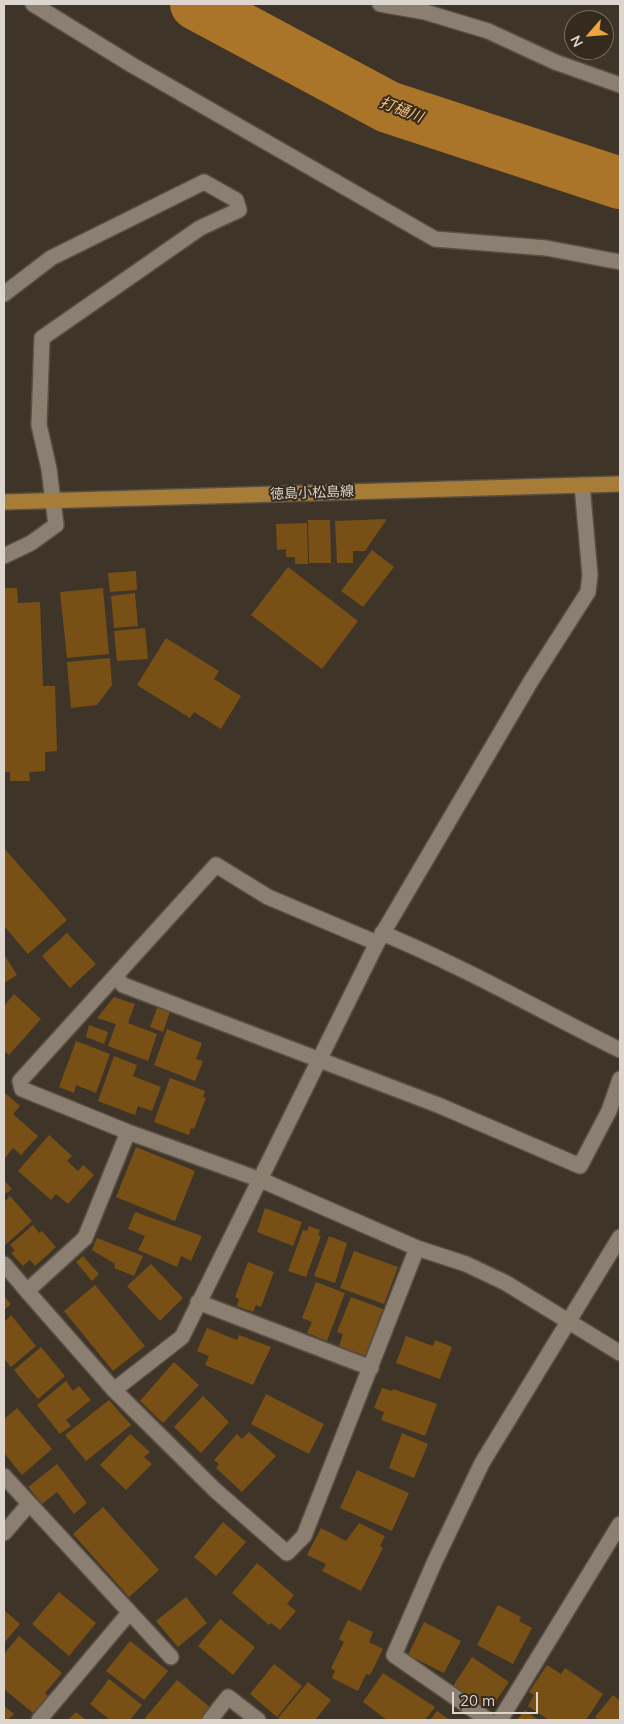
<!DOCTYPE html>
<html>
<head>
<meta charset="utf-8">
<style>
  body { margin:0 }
  #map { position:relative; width:624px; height:1724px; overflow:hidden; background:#3f3428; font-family:Mulish,sans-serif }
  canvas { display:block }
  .frame { position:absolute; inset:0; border:5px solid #dcd6ce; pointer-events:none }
  .north { position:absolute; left:564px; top:10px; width:50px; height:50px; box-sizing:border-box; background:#342a1e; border:1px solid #776f64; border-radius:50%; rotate:243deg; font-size:14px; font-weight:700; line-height:20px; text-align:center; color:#dcd6ce }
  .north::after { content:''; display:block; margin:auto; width:18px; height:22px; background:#f0a63e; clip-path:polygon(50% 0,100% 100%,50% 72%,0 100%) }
  .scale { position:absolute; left:452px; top:1692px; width:86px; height:22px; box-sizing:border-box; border:2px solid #dcd6ce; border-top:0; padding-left:6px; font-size:15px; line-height:18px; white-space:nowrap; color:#dcd6ce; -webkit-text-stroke:4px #342a1e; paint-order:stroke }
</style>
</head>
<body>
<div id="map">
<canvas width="624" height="1724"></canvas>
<div class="frame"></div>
<div class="north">N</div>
<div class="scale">20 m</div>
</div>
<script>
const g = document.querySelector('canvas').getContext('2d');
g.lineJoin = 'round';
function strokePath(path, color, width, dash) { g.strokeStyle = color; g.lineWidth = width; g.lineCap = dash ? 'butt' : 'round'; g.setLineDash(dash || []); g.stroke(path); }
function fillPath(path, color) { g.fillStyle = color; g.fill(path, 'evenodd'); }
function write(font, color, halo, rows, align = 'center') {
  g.font = font + ' Mulish,"Noto Sans JP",sans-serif'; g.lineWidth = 4; g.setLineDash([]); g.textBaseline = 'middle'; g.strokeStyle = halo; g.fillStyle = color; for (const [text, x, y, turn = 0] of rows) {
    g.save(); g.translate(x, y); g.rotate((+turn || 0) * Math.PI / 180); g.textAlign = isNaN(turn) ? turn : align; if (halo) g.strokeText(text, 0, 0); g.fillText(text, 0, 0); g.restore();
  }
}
const river = new Path2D(`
  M196,4L388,107L620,183`);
const building = new Path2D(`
  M387,519L365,551H353V563H337L335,521Z
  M308,520H330L331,563H309Z
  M307,523L308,564H295V557H286V549L277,550L276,524Z
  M372,550L394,567L363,607L341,591Z
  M288,567L358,621L322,669L251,615Z
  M136,571L137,590L110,592L108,573Z
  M4,588H17L18,603L40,602L43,686H55L57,751L45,752V771L29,772L30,781H10V772H4Z
  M103,588L109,654L67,658L60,592Z
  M135,593L138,626L114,628L111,596Z
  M145,628L148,659L117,661L114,631Z
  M166,638L219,671L214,679L241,696L221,729L194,712L190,718L137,685Z
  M110,658L112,685L97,705L71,708L67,662Z
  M4,848L67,920L28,954L4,926Z
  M67,933L96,964L70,988L42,956Z
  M4,954L17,975L4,983Z
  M14,994L41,1019L9,1055L4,1051V1006Z
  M114,997L135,1004L128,1023L157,1034L148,1061L108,1046L116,1024L97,1018Z
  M157,1008L170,1012L163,1032L150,1027Z
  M89,1025L108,1032L104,1044L86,1037Z
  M167,1029L202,1043L196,1059L203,1061L195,1081L154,1065Z
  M76,1041L110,1054L96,1093L76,1085L74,1093L59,1087Z
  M114,1056L137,1065L133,1076L161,1087L152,1111L138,1106L135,1115L98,1101Z
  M170,1078L205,1091L203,1097L206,1098L194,1129L191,1128L189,1135L154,1122Z
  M5,1093L20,1106L13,1114L38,1136L21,1155L13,1148L4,1159Z
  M49,1135L72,1156L67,1161L78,1171L83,1165L94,1175L68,1204L56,1194L51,1200L18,1171Z
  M136,1147L195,1171L175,1221L116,1197Z
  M4,1180L12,1189L4,1195Z
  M10,1196L32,1221L4,1246V1202Z
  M265,1208L302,1222L293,1246L257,1232Z
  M135,1212L202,1236L191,1261L181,1256L177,1267L138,1250L145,1236L128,1229Z
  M33,1225L39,1233L42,1231L56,1247L35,1266L30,1260L23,1266L11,1253L15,1250L10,1245Z
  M309,1226L320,1230L318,1235L321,1236L306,1277L288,1271L303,1230L307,1231Z
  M329,1236L347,1243L335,1283L314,1276Z
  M97,1238L143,1256L134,1276L114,1268L115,1264L92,1250Z
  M354,1251L398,1267L384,1304L340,1288Z
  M83,1256L99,1274L92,1281L76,1262Z
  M248,1262L274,1272L261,1307L256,1305L253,1312L237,1306L239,1299L235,1297Z
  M151,1264L183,1298L160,1321L127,1286Z
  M316,1282L345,1293L327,1341L307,1333L312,1322L302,1318Z
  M95,1285L145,1346L113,1371L64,1311Z
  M4,1296L11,1304L4,1310Z
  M351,1297L383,1309L365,1356L339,1346L343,1334L337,1332Z
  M11,1315L36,1346L11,1367L4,1359V1322Z
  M207,1328L237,1340L239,1335L271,1347L253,1385L205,1365L209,1356L197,1351Z
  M406,1336L433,1346L435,1340L452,1347L440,1379L396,1363Z
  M41,1347L65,1376L38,1399L14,1370Z
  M174,1362L199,1385L163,1423L140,1401Z
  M66,1381L73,1391L79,1386L91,1400L66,1420L71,1426L60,1434L37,1405Z
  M382,1388L392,1391L393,1389L437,1404L425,1436L381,1420L384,1412L374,1408Z
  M266,1394L324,1424L309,1454L251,1424Z
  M203,1396L229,1422L201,1453L174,1427Z
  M109,1400L131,1425L86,1461L65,1435Z
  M17,1408L52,1449L22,1475L4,1453V1419Z
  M249,1432L276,1456L242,1492L216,1468L219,1464L214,1460L237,1434L242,1439Z
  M402,1433L428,1444L414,1478L389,1468Z
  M130,1434L150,1452L144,1457L152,1464L126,1490L100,1465Z
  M57,1464L87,1503L74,1514L57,1492L42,1504L28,1487Z
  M357,1470L409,1493L392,1531L340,1508Z
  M103,1507L159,1570L129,1597L73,1534Z
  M223,1522L246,1542L216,1576L194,1557Z
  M359,1523L385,1536L380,1546L383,1548L361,1591L322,1571L326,1564L307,1555L321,1528L346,1541Z
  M257,1563L294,1595L287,1604L296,1611L280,1630L271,1623L269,1625L232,1593Z
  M59,1592L96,1623L69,1656L32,1624Z
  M186,1597L207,1623L178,1647L156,1621Z
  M498,1605L521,1617L519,1621L532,1628L513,1664L477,1645Z
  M4,1610L20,1624L4,1643Z
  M220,1619L255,1647L233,1675L198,1646Z
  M348,1620L373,1632L369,1642L383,1649L370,1675L366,1674L358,1691L332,1678L335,1671L331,1668L344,1642L339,1639Z
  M424,1622L461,1641L444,1673L408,1655Z
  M19,1636L62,1673L45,1693L48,1696L33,1713L4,1689V1654Z
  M130,1641L168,1671L144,1700L106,1671Z
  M472,1657L509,1682L493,1705L485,1699L481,1705L453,1686Z
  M274,1664L302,1686L277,1717L250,1694Z
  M547,1665L561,1674L565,1668L603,1694L586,1720H549L528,1706L534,1695L529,1692Z
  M383,1673L435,1707L425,1720H387L363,1702Z
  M109,1679L142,1705L130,1720H110L90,1704Z
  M177,1680L211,1708L201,1720H147L145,1718Z
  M308,1682L331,1700L315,1720H281L278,1718Z
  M613,1695L620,1701V1720H599L595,1717Z
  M4,1706L14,1714L8,1720H4Z
  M525,1710L538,1720H517Z
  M437,1711L450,1720H430Z
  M76,1712L86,1720H68Z`);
const minor = new Path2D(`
  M33,4L132,65L435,239L546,248L620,262
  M380,4L425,12L488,31L555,62L620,85
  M4,294L51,258L204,182L236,200L239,210L200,228L42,338L39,425L49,469L56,525L31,543L4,556
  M582,485L590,575L588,592L531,681L377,943L268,897L216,865L20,1081L22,1089L128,1132L261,1180L417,1248L466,1264L506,1283L620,1353
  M382,933C464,967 541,1011 620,1050
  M115,976L123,985L438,1105L580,1166L609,1111L620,1079
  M4,1264L27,1291L85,1238L128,1132
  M27,1291L114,1390L215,1490L287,1553L304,1536L417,1248
  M198,1302L371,1368
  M114,1390L182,1337L377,943
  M4,1476L171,1657
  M4,1533L29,1504
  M39,1720L129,1613
  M210,1720L228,1697L258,1720
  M488,1720L394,1655L435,1561L482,1463L620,1237
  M500,1720L620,1524`);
const major = new Path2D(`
  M4,502L620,484`);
const streetNames = [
  ["徳島小松島線",312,493,-2]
];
const waterNames = [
  ["打樋川",401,110,21]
];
strokePath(river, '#aa7529', 52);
fillPath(building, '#785016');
strokePath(minor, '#585045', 18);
strokePath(major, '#585045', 18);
strokePath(minor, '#8b7f71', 15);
strokePath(major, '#a77c37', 15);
write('14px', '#dcd6ce', '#342a1e', streetNames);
write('italic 15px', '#fec379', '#342a1e', waterNames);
</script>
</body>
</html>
